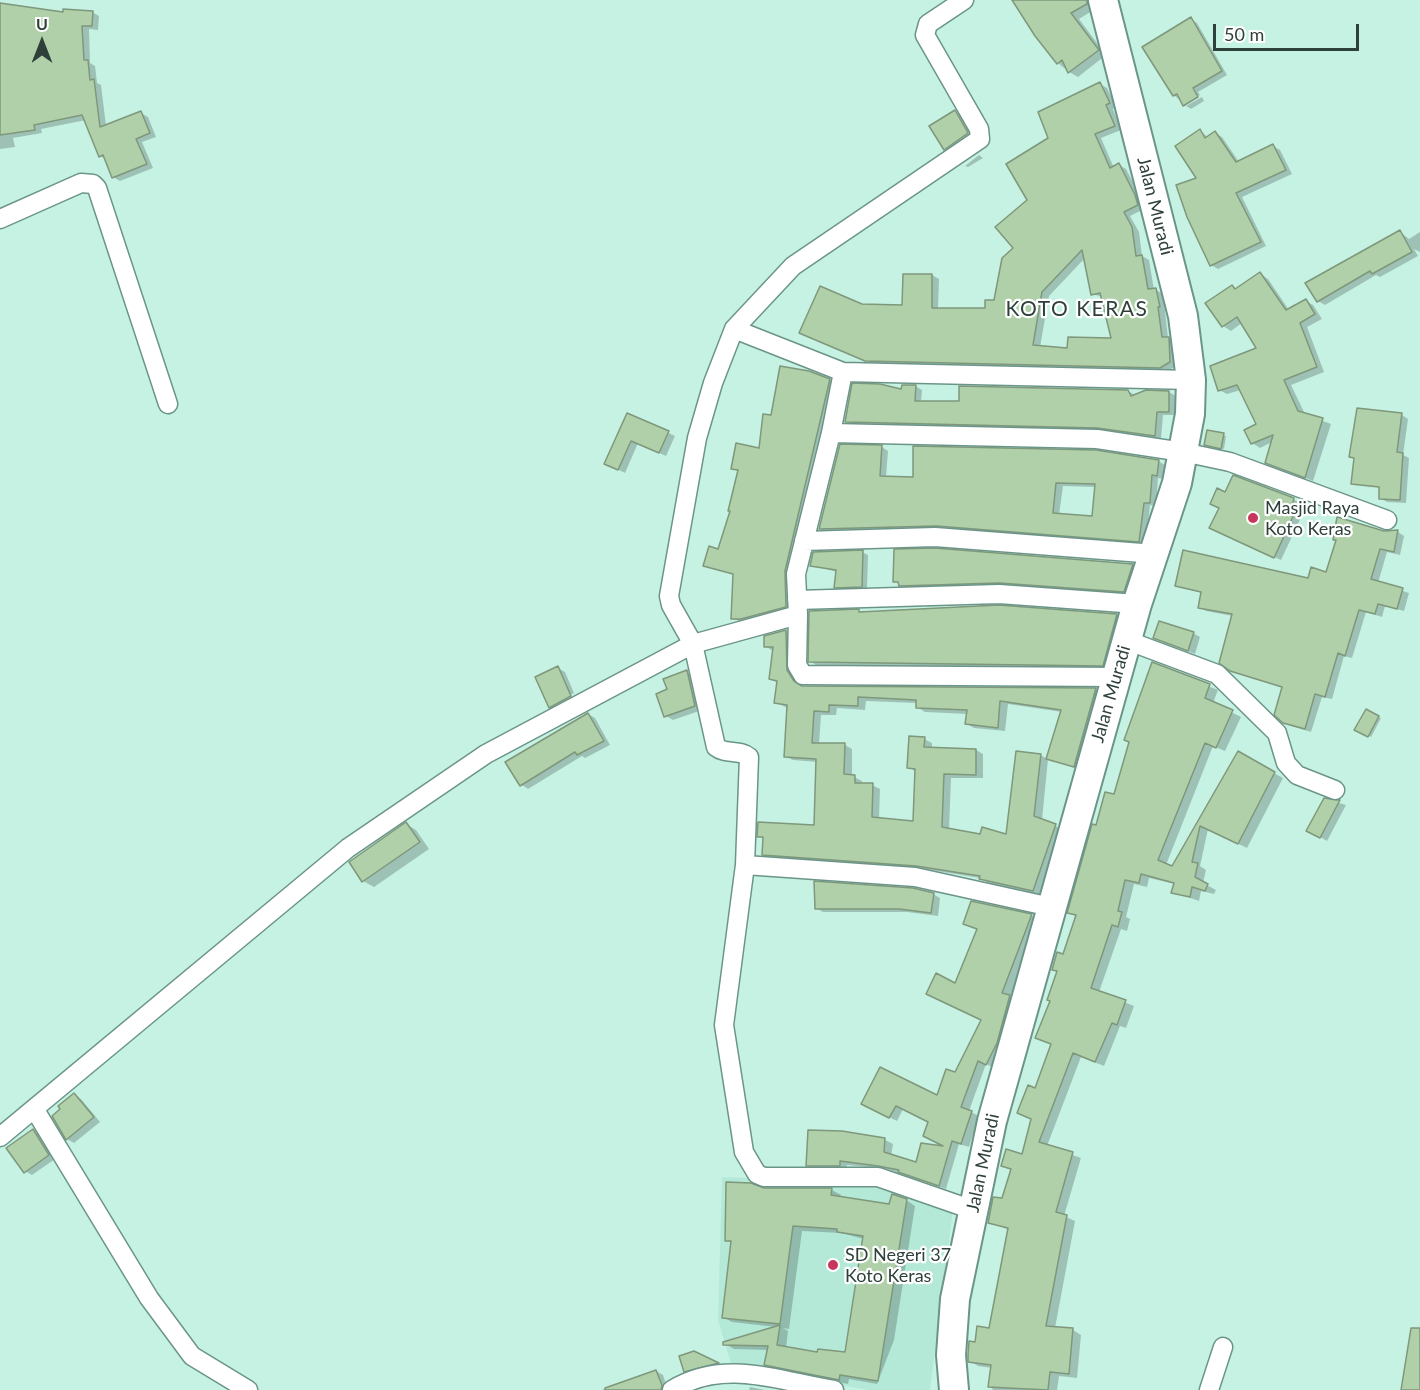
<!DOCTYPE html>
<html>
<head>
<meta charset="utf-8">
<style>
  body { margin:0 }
  #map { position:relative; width:1420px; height:1390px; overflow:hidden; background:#c6f2e4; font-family:Lato,sans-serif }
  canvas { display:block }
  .north { position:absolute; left:12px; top:12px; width:60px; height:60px; -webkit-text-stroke:4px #fff; paint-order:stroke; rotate:0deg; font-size:16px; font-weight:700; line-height:24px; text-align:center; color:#2e403a }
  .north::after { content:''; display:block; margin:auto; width:21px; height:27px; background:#2e403a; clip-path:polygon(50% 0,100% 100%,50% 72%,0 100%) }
  .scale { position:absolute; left:1213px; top:24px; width:146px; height:27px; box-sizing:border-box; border:3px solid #2e403a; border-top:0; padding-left:8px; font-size:18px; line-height:21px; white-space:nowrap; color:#2e403a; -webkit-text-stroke:4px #fff; paint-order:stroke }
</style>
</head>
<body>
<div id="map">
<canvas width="1420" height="1390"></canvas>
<div class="north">U</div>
<div class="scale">50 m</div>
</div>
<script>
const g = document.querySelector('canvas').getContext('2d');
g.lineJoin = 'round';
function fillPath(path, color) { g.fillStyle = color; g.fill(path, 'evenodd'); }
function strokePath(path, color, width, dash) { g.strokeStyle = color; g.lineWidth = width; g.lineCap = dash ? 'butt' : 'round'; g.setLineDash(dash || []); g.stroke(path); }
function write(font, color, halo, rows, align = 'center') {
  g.font = font + ' Lato,sans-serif'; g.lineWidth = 4.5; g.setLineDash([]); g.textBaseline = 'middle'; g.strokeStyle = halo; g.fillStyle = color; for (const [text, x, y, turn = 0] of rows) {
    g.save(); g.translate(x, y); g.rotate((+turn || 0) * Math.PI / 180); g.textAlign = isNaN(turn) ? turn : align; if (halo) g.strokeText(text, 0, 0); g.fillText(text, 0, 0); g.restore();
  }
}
const built = new Path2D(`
  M722,1177L879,1183L953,1210L930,1390H869L732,1367L718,1320Z`);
const shadow = new Path2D(`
  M1026,0H1090L1095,9L1079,19L1106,55L1078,77L1069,72L1058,63Z
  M0,5L33,10L92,12L99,16L98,30L89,29L90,63L95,66L97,83L101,85L106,126L141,113L148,117L156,137L142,142L153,168L120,181L113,177L106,159L100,156L86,120L41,129L42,133L13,138L15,147L0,149Z
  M1191,19L1197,23L1227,75L1198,92L1200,95L1186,103V106L1174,95L1144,47Z
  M1100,84L1107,88L1116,107L1113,109L1121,130L1101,138L1114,168L1119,165L1126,169L1142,200L1144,209L1130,216L1139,232L1142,256L1149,260L1154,290L1163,293L1168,338L1175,342L1176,366L1168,371L873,364L808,336L861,306H904L932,275L939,279L938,309L986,310L996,302L1050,139ZM1085,258L1093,294L1102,297L1113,340L1068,349L1040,347L1049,296Z
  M1202,97L1204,101L1191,109L1186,106Z
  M955,112L962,116L974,138L952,153L945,149Z
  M1200,131L1208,137L1215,133L1222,137L1239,162L1273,146L1280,150L1292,174L1242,197L1266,246L1218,269L1211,265L1199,178Z
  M979,155L983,158L968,167L965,166Z
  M1400,232L1409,239L1420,232V252L1414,249L1418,256L1380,277L1376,275L1325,305L1318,301Z
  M1260,274L1268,279L1289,310L1306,301L1313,305L1322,319L1307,327L1324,372L1291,385L1305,414L1331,424L1313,481L1266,462L1272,442L1260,448L1252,443L1246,431L1258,425L1241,390L1227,394L1219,390L1258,348L1242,323L1231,331L1223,326L1232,287L1237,290Z
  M830,380L836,384L792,610L748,622H740L733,618L735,575L705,565L718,551L732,511L740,472L732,468L761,450L772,416Z
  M915,386L922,390L921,402L960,403L1128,391L1135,395L1146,392H1169L1176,396L1175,415H1163L1161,439L1105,431L853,425L846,421L902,391Z
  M628,414L675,436L666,456L638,443L625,473L613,467Z
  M1402,415L1408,419L1403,455L1409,458L1406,503L1387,502L1380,498L1381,489L1358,486L1387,490V487L1358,483V486L1353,483L1355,459L1351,457Z
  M1223,435L1226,436L1224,449L1209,446Z
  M882,447L888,451L886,477L914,478L1158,461L1165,465L1163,479L1158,478L1156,506L1150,505L1146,544L943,529L827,532L820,529ZM1063,486L1096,487L1094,517L1059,515Z
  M1226,494L1293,499L1300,503L1299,511L1303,513L1281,560L1218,531L1220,508Z
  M1383,532H1398L1404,536L1400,555L1387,552L1378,583L1409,593L1404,611L1385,606L1382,617L1366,612L1352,658L1344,656L1332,699L1322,697L1311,732L1291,726L1283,722V688L1230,669L1233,616L1206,611L1200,607L1202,593L1177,586L1309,580L1327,573Z
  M862,552L868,555L867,589L841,590L836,587L837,572L811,565Z
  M1133,565L1139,569L1130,595L907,589L895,581Z
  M999,607L1117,615L1123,619L1109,668L816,665L810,661L902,612L901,610Z
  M786,631L794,636V676L802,688L1096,690L1103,694L1081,770L1048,758L1062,712L1008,704L1005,731L974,728L967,724L968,714L925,712L917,707V703L866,701L865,710L837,708L836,715H821L819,744L845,745L852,749V776L862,781V785H872L880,789L879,819L914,822L916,772L909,767L924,739L932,743V749L976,750L983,754V778H951L949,830L981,836H1007L1040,755L1048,759L1042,820L1062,829L1040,895L988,883L980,878L925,869L771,858L764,854V839L759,836L816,826L818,762L793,760L785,756L788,708L776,703L778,683L770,679L773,651L765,646V637Z
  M1193,633L1200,637L1195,654L1155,638Z
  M1153,664L1218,690L1213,703L1241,717L1225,751L1213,746L1166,865L1172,868L1238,753L1283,778L1247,848L1208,829L1200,866L1206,870L1203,883L1216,890L1214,894L1201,891L1199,901L1173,892L1175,884L1149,878L1147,887L1134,884L1126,917L1130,919L1127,931L1121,929L1099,992L1134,1006L1126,1028L1120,1026L1104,1066L1081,1057L1047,1146L1081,1158L1064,1216L1075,1221L1055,1328L1073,1330L1081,1335L1077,1378L1059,1376L1057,1390H993L990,1386L992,1368L978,1366L970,1361L976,1344L991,1329L1009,1230L989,1222L1003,1200L1011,1170L1002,1166L1023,1156L1033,1119L1018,1112L1036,1090L1052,1045L1046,1042L1058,972L1053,969L1064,955L1077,917L1069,912L1097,826L1116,796Z
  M558,668L565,672L574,693L552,705V708L575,695L577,700L556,711L550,707Z
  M687,672L694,676L702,710L673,720L666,716L669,690Z
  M1366,711L1381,718L1371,737L1356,729Z
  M588,714L595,718L610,745L585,758L582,756L528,789L522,785L507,763Z
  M1325,799L1346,805L1327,841L1308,830Z
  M406,824L416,830L429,849L374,887L363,881Z
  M933,894L940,898L938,916L907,912H823L816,908Z
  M972,903L1032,916L1039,920L1010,997L1017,1001L994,1068L986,1064L969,1111L979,1116L969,1147L959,1144L946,1189L887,1169L847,1165V1169H815L808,1165L842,1133L885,1140L893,1144L891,1156L917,1163L949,1148L930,1122L903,1109L897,1121L871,1108L938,1097L956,1074L983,1020L955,985L978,930L965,923Z
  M75,1095L81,1099L100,1122L74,1143L67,1139Z
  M34,1131L40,1135L55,1159L32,1175L25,1171Z
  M764,1190H832L841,1195L840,1198L890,1205L906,1200L915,1206L894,1340L877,1384L849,1379L848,1384L775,1370L766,1364L769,1350L734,1349L725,1344L776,1327L732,1322L723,1317L732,1243L727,1240ZM802,1231L841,1233L864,1239L847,1353L819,1354L786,1348L788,1331L783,1328L789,1329Z
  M694,1353L719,1364L723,1367L692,1375L685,1371Z
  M656,1371L663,1375L668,1390H602Z
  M750,1387L765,1390H749Z`);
const building = new Path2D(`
  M1012,0H1087V4L1071,13L1099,50L1068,73L1062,60L1057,64L1035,36Z
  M0,3L63,12V9L93,11L92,26H82L84,60H88L90,80L94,79L100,127L141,111L150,133L136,139L147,164L112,178L103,155L99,157L82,115L34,125L35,130L0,135Z
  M1191,17L1222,71L1193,88L1198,97L1183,106L1177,94L1173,96L1142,47Z
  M1100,82L1110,103L1106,105L1115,126L1095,134L1110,168L1119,163L1135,195L1138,205L1124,212L1132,227L1136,256L1142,255L1148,289L1156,288L1160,307H1158L1162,337H1169L1170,362L1160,368L865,361L799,333L820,286L862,304L902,305L903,274H932V308H985V300H994L1002,258L1013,248L995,227L1027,200L1006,164L1048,138L1038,112ZM1082,250L1091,295L1100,293L1111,338L1068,337L1067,348L1033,345L1042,292Z
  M955,110L968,133L944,150L929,126Z
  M1200,129L1205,138L1215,131L1236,162L1273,144L1286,170L1236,193L1261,242L1210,266L1187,217L1176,185L1196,178L1175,146Z
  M1400,230L1412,252L1372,274L1370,271L1317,302L1305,283Z
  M1260,272L1286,310L1306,299L1315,314L1300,323L1317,367L1284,380L1298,411L1323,418L1305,478L1265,463L1273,435L1251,444L1244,430L1256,424L1237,385L1218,391L1210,366L1256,348L1237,317L1222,327L1205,303L1232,285L1235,289Z
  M780,366L809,371L830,379L785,571L786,607L741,619H731L733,574L703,566L709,546L718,549L730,511H728L738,470L731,469L736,443L759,448L763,414L771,415Z
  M852,383L880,384L901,389L902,385H916L915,401H959V386L1128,390L1131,396L1146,390L1169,391V412H1157L1155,436L1097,428L845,422Z
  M1357,408L1402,413L1397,452L1403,453L1400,500L1379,499V487L1351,484L1354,458L1349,457Z
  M627,413L669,431L659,453L631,441L618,470L604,464Z
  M1207,430L1224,433L1221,449L1204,445Z
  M840,444L882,445L880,476L913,477V446L1096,450L1159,460L1157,476L1152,475L1150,503H1144L1139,542L936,526L819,529ZM1056,483L1095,484L1092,516L1053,513Z
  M1233,475L1294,498L1292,507L1297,508L1274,558L1209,528L1219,508L1210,504L1217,488L1225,492Z
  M1337,517L1384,531L1398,530L1394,552L1380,549L1371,579L1403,588L1397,609L1378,604L1375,614L1359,610L1345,656L1338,653L1325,697L1315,694L1305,729L1283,723L1274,715L1282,687L1230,671L1219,663L1232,614L1198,608L1201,592L1175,586L1183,550L1308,578L1311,567L1326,572L1336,540H1333Z
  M935,548L1133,564L1124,592L999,583L899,586L898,582H893L894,549Z
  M863,550L862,587L834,588L836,570L810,566L813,552Z
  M999,605L1117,614L1103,666L808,662L809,611L859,609V612Z
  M1159,621L1194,632L1188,651L1153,638Z
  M786,630L787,670L794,681L802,686L1096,688L1074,767L1046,759L1061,710L1000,701L998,728L965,724L967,710L916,708V700L858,697V706L829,705V712L814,711L812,743H845L844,774L855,775V783H873L872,817L913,821L915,769L907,768L909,736L925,737L924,747L976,749V775L944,774L942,827L980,834L982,827L1006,834L1016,751L1041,754L1034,816L1056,824L1033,891L979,879L980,876L916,866L762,855L763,837H757L758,822L814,825L816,759L784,757L787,705L774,703L777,681L769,679L773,647H764V636Z
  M1152,662L1210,684L1205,698L1233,710L1216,748L1205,743L1158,860L1172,866L1238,751L1275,772L1238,844L1200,826L1192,862L1198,863L1195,877L1208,884L1205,891L1192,887L1190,897L1171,893L1174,883L1141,874L1139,883L1125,880L1118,911L1122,912L1118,927L1112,925L1091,988L1126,1000L1117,1025L1112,1023L1095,1062L1073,1053L1039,1142L1073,1152L1056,1212L1067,1215L1046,1326L1073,1328L1069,1374L1050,1372L1048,1390L988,1387L991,1365L968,1362V1355L969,1341L975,1342L977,1326L989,1328L1008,1228L988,1223L993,1197L1002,1198L1011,1169L1001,1166L1006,1149L1022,1154L1031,1119L1017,1113L1028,1085L1035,1088L1051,1044L1035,1038L1050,1001L1047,1000L1057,971L1052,970L1057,952L1063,954L1076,915L1067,913L1092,824L1096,825L1105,792L1114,794L1129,742L1124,740Z
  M558,666L571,696L549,708L535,677Z
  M687,670L695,706L664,717L656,694L667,689L663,679Z
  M1366,709L1379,716L1368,737L1354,730Z
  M588,713L604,741L577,755L575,752L520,786L505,762Z
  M1324,798L1340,800L1320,838L1306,831Z
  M406,822L420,842L362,882L349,862Z
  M814,881L913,888L934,893L931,913L899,909H815Z
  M971,901L1032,914L1002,993L1010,995L997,1043L986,1065L978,1061L961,1107L972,1111L961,1144L952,1141L939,1186L898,1172L899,1170L878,1166L840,1161V1166H806L808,1130L842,1131L885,1138L884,1152L916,1162L921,1143L943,1146L923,1136L928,1122L896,1106L889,1118L861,1104L880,1067L937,1095L946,1069L955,1072L981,1020L926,994L936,973L955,983L977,929L963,924Z
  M74,1093L94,1117L66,1140L52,1116L60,1109L58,1106Z
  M33,1129L49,1155L24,1173L6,1148Z
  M726,1182L751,1183L764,1188H832L831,1195L889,1204L892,1194L907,1199L878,1381L840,1375L839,1380L764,1365L768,1346L723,1345V1342L780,1325L777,1345L817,1352L818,1349L845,1352L863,1236L837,1232V1229L793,1226L780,1324L722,1318L731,1241H725Z
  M1411,1328H1420V1390H1401Z
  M694,1351L719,1363L684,1372L679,1356Z
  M656,1370L662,1385L661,1390H605V1388Z`);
const minor = new Path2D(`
  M964,0L928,24L925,35L979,129L980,139L793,266L734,329L713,383L697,438L669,596L671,605L693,644L716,747C726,755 740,749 749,757L745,865L724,1025L744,1152L757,1174L764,1177H878L973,1210
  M0,219L81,183L93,184L97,188L168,404
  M734,329L843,372
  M831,433L1097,439L1183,452L1230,462L1387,520
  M804,541L935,537L1155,554
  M797,600L999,594L1137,604
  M798,615L797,665L803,675L1116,677
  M1126,640L1217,674L1277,733L1286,763L1297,775L1335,790
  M745,865L915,877L1051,907
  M35,1110L149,1298L192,1356L248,1390
  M0,1137L348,848L486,754L693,644L798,615L796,574L831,433L843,372L1191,380
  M672,1390C724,1358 779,1381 834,1390
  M1209,1390L1223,1347`);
const trunk = new Path2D(`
  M954,1390L951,1355L955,1299L992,1121L1137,604L1177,483L1190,414L1191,380L1183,316L1103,0`);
const markers = [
  [1253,518,6,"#c7375d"],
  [833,1265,6,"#c7375d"]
];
const streetNames = [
  ["Jalan Muradi",1155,206,76],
  ["Jalan Muradi",1111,694,-74],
  ["Jalan Muradi",983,1163,-78]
];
const poiNames = [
  ["Masjid Raya",1265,508],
  ["Koto Keras",1265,529],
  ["SD Negeri 37",845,1255],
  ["Koto Keras",845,1276]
];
const quarterNames = [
  ["KOTO KERAS",1077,309]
];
fillPath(built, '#b4e9d8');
fillPath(shadow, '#0003');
fillPath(building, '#afd0a8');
strokePath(building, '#7f977b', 1.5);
strokePath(minor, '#6b9588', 21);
strokePath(trunk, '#6b9588', 32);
strokePath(minor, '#fff', 18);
strokePath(trunk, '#fff', 28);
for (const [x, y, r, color] of markers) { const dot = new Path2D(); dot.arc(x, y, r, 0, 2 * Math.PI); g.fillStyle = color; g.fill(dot); strokePath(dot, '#fff', 2); }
write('18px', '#2e403a', '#fff', streetNames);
write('18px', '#2e403a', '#fff', poiNames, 'left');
g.letterSpacing = '1.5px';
write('21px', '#2e403a', '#fff', quarterNames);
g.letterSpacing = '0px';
</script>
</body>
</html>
